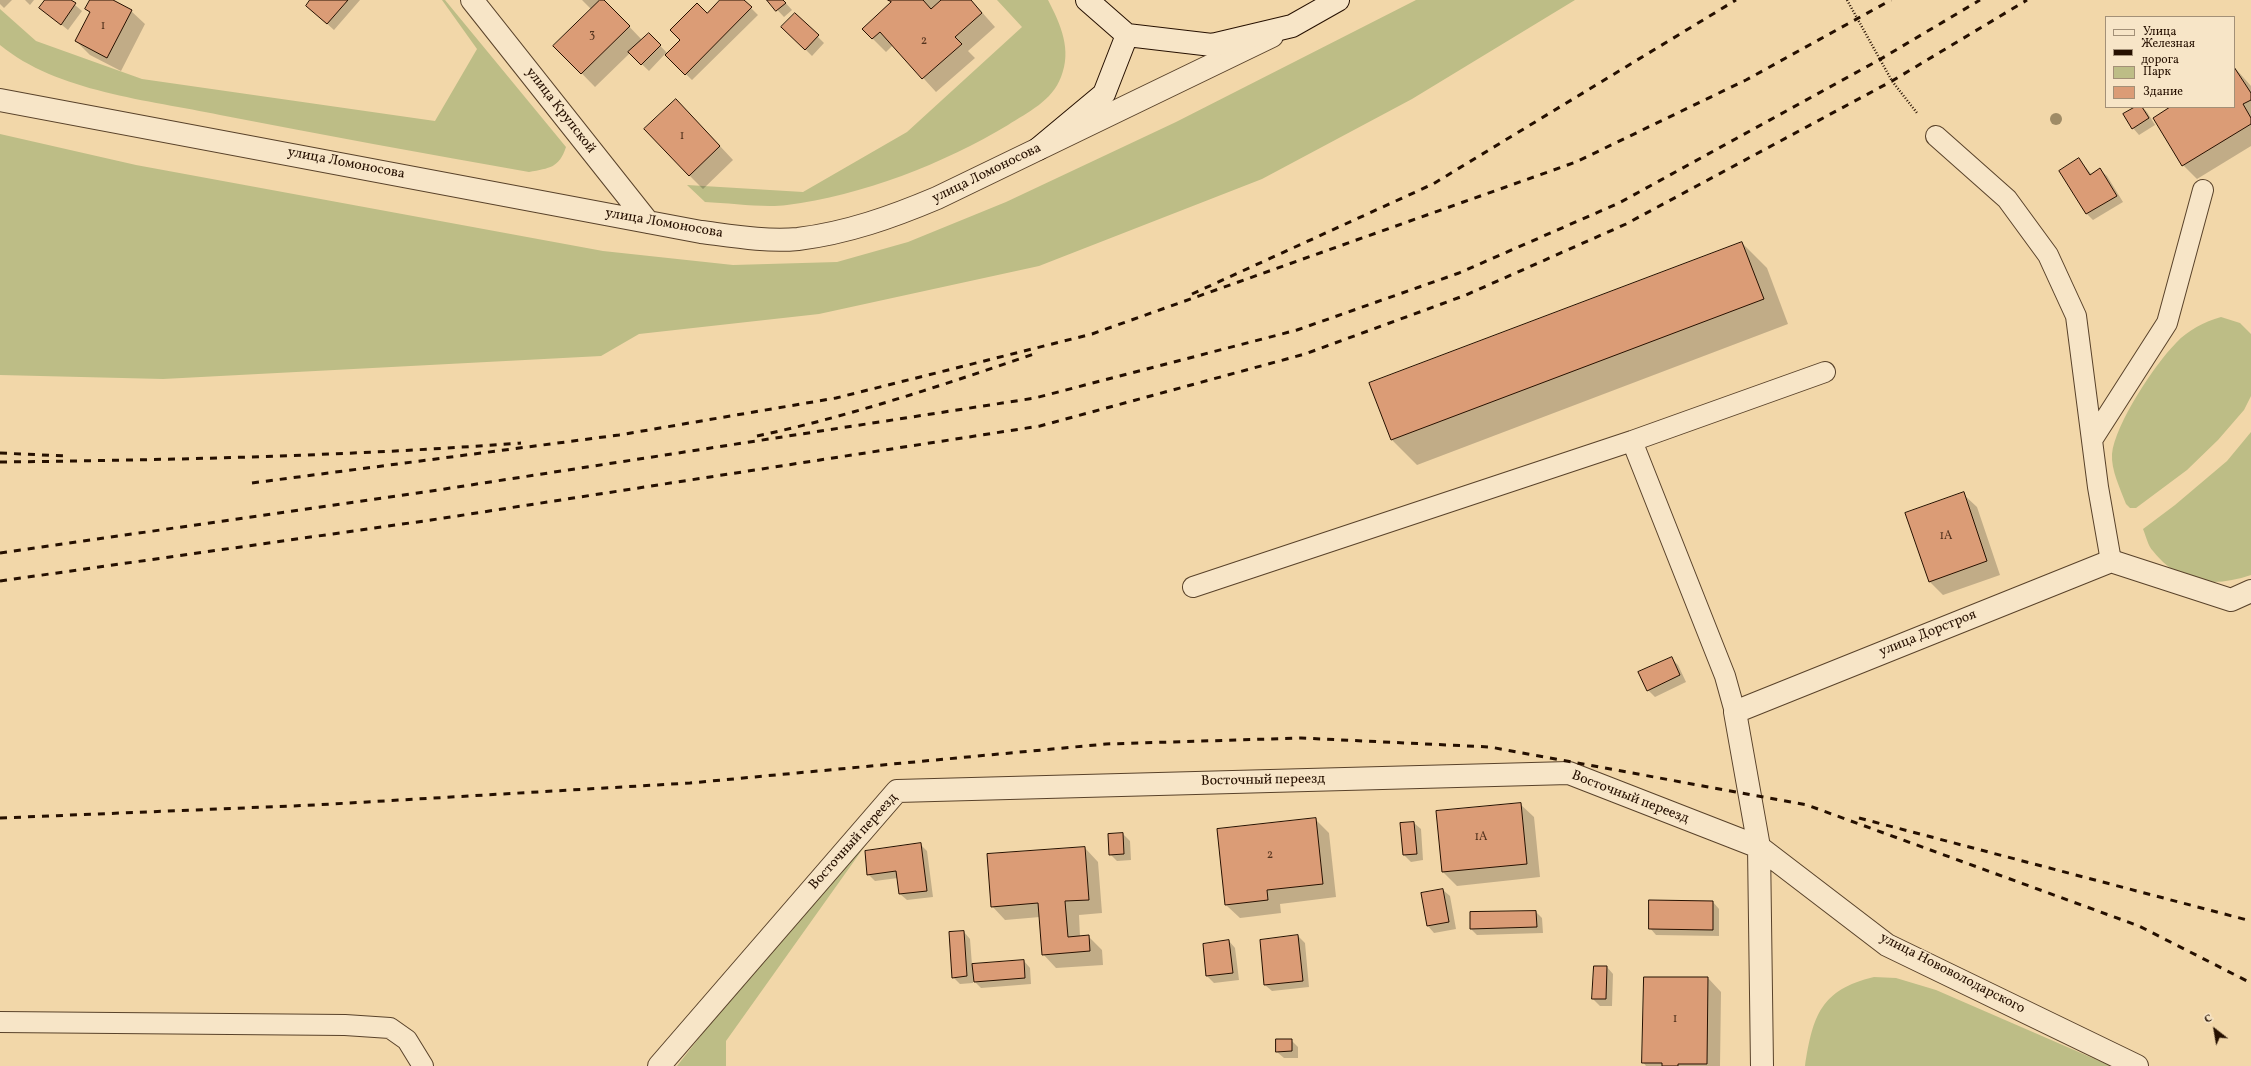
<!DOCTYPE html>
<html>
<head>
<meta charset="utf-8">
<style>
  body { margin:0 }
  #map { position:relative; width:2251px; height:1066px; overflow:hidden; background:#f2d7a9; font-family:Vollkorn,serif }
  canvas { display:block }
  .legend { position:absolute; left:2105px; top:16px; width:130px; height:92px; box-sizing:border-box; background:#f7e5c7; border:1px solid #a39077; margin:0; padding:5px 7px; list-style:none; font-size:12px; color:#261000 }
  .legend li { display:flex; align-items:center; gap:8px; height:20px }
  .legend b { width:20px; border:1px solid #a39077 }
  .north { position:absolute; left:2195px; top:1010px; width:40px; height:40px; -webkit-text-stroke:3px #f7e5c7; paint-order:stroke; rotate:329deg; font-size:11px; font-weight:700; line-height:16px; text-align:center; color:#261000 }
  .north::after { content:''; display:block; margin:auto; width:14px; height:18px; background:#261000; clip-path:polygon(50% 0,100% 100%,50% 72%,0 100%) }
</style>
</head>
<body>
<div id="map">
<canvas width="2251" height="1066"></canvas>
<ul class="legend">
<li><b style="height:5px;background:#f7e5c7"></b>Улица</li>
<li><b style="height:5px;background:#261000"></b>Железная дорога</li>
<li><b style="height:11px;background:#bdbd86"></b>Парк</li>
<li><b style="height:11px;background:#db9c76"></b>Здание</li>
</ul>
<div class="north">С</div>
</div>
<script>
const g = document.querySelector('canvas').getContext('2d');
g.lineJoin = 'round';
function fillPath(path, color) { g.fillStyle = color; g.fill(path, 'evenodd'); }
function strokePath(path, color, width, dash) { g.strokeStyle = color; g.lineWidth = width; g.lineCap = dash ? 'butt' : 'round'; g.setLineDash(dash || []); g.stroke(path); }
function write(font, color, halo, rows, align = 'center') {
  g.font = font + ' Vollkorn,serif'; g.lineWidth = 3; g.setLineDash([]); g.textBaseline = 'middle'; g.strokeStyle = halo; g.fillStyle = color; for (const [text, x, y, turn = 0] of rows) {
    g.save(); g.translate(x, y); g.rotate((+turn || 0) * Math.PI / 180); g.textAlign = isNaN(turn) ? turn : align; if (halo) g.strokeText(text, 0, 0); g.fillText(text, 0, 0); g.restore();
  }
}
const green = new Path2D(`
  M442,0H445L566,147C559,168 550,168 529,172C426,154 323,135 220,115C149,100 57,92 0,45V9L36,41L142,79L435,121L477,49Z
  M997,0H1048C1061,25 1072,50 1061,77C1052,101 1028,112 1008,125C945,163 861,196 787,205C764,208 730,203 705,202L687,185L803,192L907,132L1022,27Z
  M1416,0H1575L1412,99L1262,179L1039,266L819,314L639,334L601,356L163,379L0,375V134L136,165L603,251L733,265L837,262L908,242L1006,202L1176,122Z
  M2221,317L2240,323L2251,334V396L2244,410L2218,440L2187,470L2136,508H2130L2126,504C2120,488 2111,470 2112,454C2115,424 2155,364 2176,343C2188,330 2204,322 2221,317Z
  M2251,432V575C2213,588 2179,584 2153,551C2148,546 2146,536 2143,529L2175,505L2227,461Z
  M867,843L726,1041V1066H677L850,846Z
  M1874,977L1896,978L1936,990L2111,1066H1805C1813,1016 1820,990 1874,977Z`);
const shadow = new Path2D(`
  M0,0H12L4,8L0,4Z
  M25,0H34L30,5Z
  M47,0H69L82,11L68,30L41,8Z
  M91,0H110L131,11L145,24L121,71L90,55L76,41L91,14L86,9Z
  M312,0H360L334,30L314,12Z
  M582,0H604L642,40L649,34L668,54L721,0H743L758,15L692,80L665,54L649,71L630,53L595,87L555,46L592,10Z
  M768,0H783L792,10L784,17Z
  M890,0H971L995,27L968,51L975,58L936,92L893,45L886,52L863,29L892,2Z
  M795,14L824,43L812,56L783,27Z
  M2235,68L2251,86V146L2197,179L2183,165L2172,107H2234Z
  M2137,107H2142L2147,112L2155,125L2139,135L2133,128Z
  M690,114L733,160L703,189L689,175Z
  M2079,159L2092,175L2100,170L2107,176L2123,202L2093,220L2087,214L2060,171Z
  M1742,243L1767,268L1788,324L1417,465L1392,440L1371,383Z
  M1963,494L1977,507L2000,575L1943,595L1929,581Z
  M1671,658L1678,665L1686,682L1655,697L1648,690Z
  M1520,804L1534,817L1540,877L1457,886L1443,872L1437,812Z
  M1315,819L1329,833L1336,897L1280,904L1281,913L1240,918L1226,905L1218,830Z
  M1414,823L1421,829L1423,860L1411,862L1404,855L1401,824Z
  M1123,834L1130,841L1131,860L1117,861L1110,854Z
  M920,844L927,851L933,897L907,900L900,894L898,878L875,881L868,874Z
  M1085,848L1098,862L1102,913L1079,915L1080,937L1088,936L1102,950L1103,965L1056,968L1043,954L1040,917L1005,920L992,906Z
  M1443,890L1450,896L1456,929L1434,933L1428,926L1422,894Z
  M1713,902L1719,909V936L1656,935L1650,928Z
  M1536,912L1542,918L1543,933L1477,935L1471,929Z
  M964,932L970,939L972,965L1024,961L1030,968L1031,984L981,988L973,980V983L960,984L953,977Z
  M1298,936L1305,943L1309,987L1272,991L1265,985Z
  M1229,941L1235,948L1239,980L1214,983L1207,976Z
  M1607,967L1613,974L1612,1006H1600L1593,999Z
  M1708,978L1721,992L1720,1066H1646L1643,1062Z
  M1291,1040L1298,1047V1058H1284L1277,1052Z`);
const building = new Path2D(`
  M45,0H71L76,3L61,25L39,8Z
  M90,0H113L132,10L107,58L75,41L90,12L85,9Z
  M310,0H348L327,24L306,6Z
  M600,0H604L630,26L581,74L553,46Z
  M720,0H744L752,7L685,75L665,55L680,40L670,30L697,3L707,13Z
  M767,0H783L786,3L776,11Z
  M888,0H923L931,9L941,0H971L982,13L955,37L962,44L922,79L880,32L872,39L862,29L891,2Z
  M795,13L819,35L805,50L781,27Z
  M649,33L661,45L641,65L628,52Z
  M2234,67L2251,93V100L2243,104L2251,118V124L2182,166L2153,118L2170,107H2234Z
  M676,99L720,146L689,176L644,129Z
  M2135,107H2142L2149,118L2132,129L2123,114Z
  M2079,158L2090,175L2100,168L2117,196L2086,214L2059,171Z
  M1742,242L1764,299L1391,440L1369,383Z
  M1964,492L1987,561L1929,582L1905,513Z
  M1672,657L1680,675L1647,691L1638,672Z
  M1521,803L1527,864L1442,872L1436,811Z
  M1316,818L1323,884L1267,890L1268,900L1225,905L1217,829Z
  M1414,822L1417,854L1403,855L1400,823Z
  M1123,833L1124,854L1109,855L1108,834Z
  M921,843L927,891L899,894L896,871L867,875L865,851Z
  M1085,847L1089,900L1065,901L1068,937L1089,935L1090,951L1042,955L1038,903L991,907L987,854Z
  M1443,889L1449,922L1427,926L1421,893Z
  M1649,900L1713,901V930L1649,929Z
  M1536,911L1537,927L1470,929V912Z
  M964,931L967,976L952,978L949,932Z
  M1298,935L1303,981L1264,985L1260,940Z
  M1229,940L1233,973L1206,976L1203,944Z
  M1024,960L1025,978L974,982L972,964Z
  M1594,966H1607L1606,999H1592Z
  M1644,977H1708L1707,1064H1678V1066H1662V1063H1642Z
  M1276,1039H1292V1051L1276,1052Z`);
const path = new Path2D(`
  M1847,0L1892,81L1917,113`);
const lane = new Path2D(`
  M1936,136L2007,199L2048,255L2076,316L2098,487L2111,561
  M2092,440L2167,323L2203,190
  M1632,441L1725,676L1735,712
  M1193,587L1632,441L1825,372
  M0,1022L345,1025L390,1028L407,1040L423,1066`);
const street = new Path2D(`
  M472,0L648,222
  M0,100L701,232C732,236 766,242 798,239C847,233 892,217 937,198L1272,36
  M659,1066L897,791L1569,773L1759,847L1887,945L2137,1066
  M1762,1066L1759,847L1735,712L2111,561L2231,600L2251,591`);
const secondary = new Path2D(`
  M1087,0L1127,35L1212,45L1292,26L1338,0
  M1038,149L1104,94L1127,35`);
const rail = new Path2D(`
  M1192,294L1433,184L1736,0
  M757,436C851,416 943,385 1034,354
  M0,453L67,456
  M0,462C174,460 348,456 521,443
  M252,483L619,435L836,398L1092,334L1576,162L1746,80L1891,0
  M0,553L425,492L1035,398L1297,330L1459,273L1619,203L1879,60L1980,0
  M0,581L431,520L1040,426L1305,354L1466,295L1626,224L1892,81L2027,0
  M0,818L315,805L690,783L1106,744L1301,738L1490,747L1807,805L2139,926L2251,983
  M1859,818L2251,921`);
const trees = [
  [2056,119]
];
const numberNames = [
  ["1",103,27],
  ["3",592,36],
  ["2",924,42],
  ["1",682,137],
  ["1А",1946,537],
  ["1А",1481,838],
  ["2",1270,856],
  ["1",1675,1020]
];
const streetNames = [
  ["улица Крупской",560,111,52],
  ["улица Ломоносова",346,164,11],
  ["улица Ломоносова",987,174,-26],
  ["улица Ломоносова",664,224,10],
  ["улица Дорстроя",1928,634,-22],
  ["Восточный переезд",1263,781,-1],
  ["Восточный переезд",1630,798,21],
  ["Восточный переезд",854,842,-48],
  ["улица Нововолодарского",1952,974,27]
];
fillPath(green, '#bdbd86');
fillPath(shadow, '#0003');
fillPath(building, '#db9c76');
strokePath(building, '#261000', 1);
strokePath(lane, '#59422a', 22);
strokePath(street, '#59422a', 24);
strokePath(secondary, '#261000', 24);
strokePath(path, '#261000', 2.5, [1, 2]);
strokePath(lane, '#f7e5c7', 20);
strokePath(street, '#f7e5c7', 22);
strokePath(secondary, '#f7e5c7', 22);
strokePath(rail, '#261000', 3, [7, 7]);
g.fillStyle = '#9f8b66';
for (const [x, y] of trees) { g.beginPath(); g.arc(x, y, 6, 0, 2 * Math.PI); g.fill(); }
write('12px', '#53331e', null, numberNames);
write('14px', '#261000', '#f7e5c7', streetNames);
</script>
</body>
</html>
